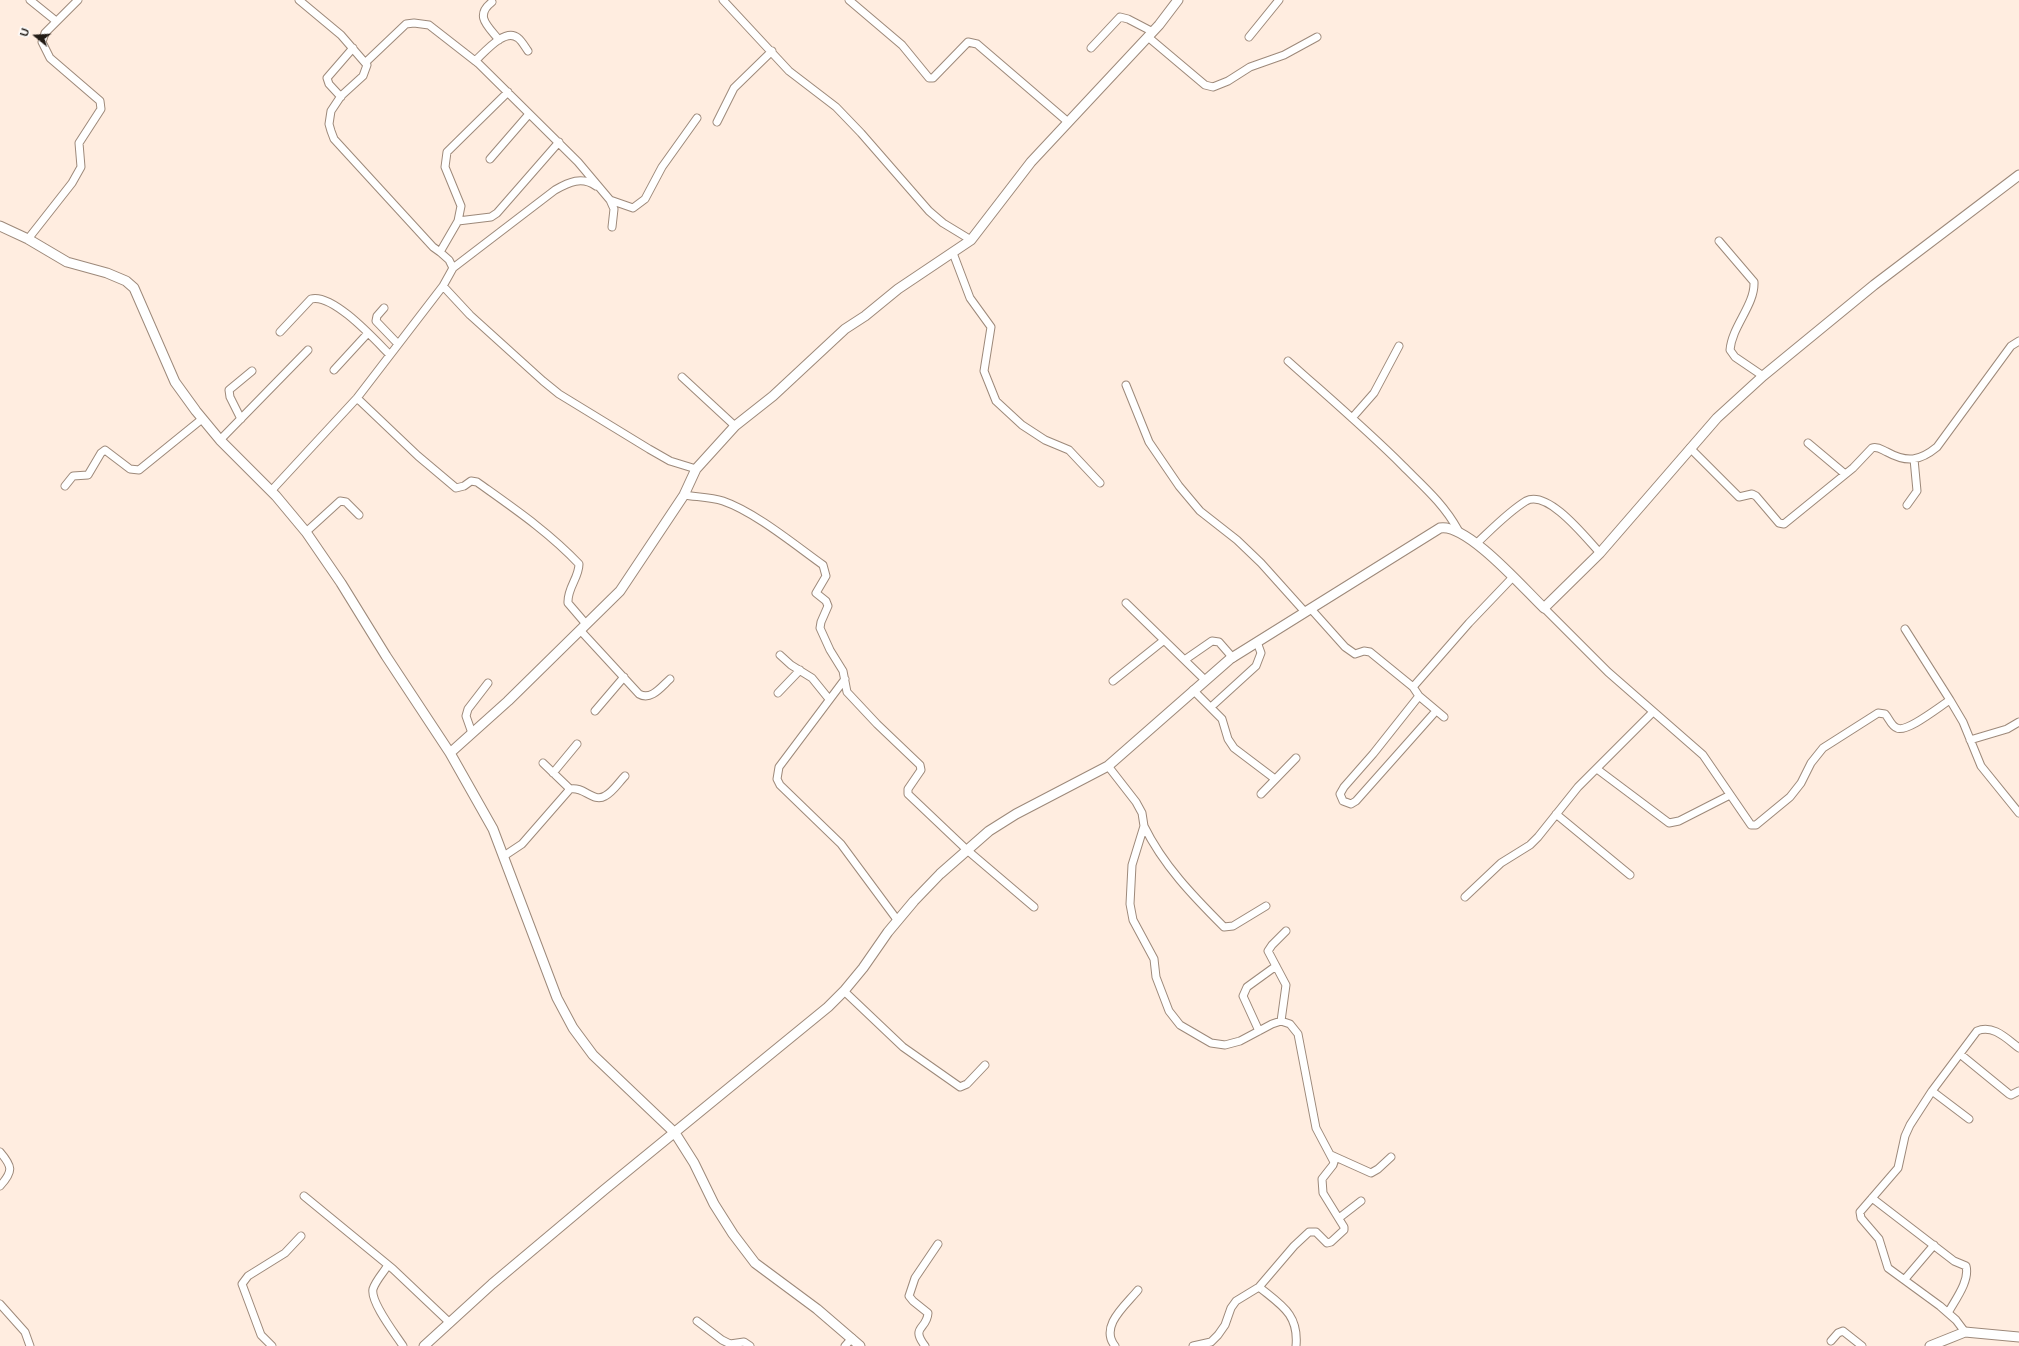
<!DOCTYPE html>
<html>
<head>
<meta charset="utf-8">
<style>
  body { margin:0 }
  #map { position:relative; width:2019px; height:1346px; overflow:hidden; background:#ffede0; font-family:Helvetica,sans-serif }
  canvas { display:block }
  .north { position:absolute; left:16px; top:16px; width:40px; height:40px; -webkit-text-stroke:3px #fefefe; paint-order:stroke; rotate:288deg; font-size:11px; font-weight:700; line-height:16px; text-align:center; color:#221b15 }
  .north::after { content:''; display:block; margin:auto; width:14px; height:18px; background:#221b15; clip-path:polygon(50% 0,100% 100%,50% 72%,0 100%) }
</style>
</head>
<body>
<div id="map">
<canvas width="2019" height="1346"></canvas>
<div class="north">U</div>
</div>
<script>
const g = document.querySelector('canvas').getContext('2d');
g.lineJoin = 'round';
function strokePath(path, color, width, dash) { g.strokeStyle = color; g.lineWidth = width; g.lineCap = dash ? 'butt' : 'round'; g.setLineDash(dash || []); g.stroke(path); }
const minor = new Path2D(`
  M30,0L56,21
  M299,0L341,35L367,65L363,76L341,96L331,111L329,124L331,131L334,139L433,247L440,252
  M723,0L789,71L836,107L861,133L929,211L943,223L971,240
  M849,0L902,45L929,78H933L968,42L977,44L1068,122
  M492,2C474,16 488,26 499,40
  M1148,37L1205,85L1213,87L1228,81L1250,67L1284,55L1317,37
  M1249,37L1279,0
  M1091,48L1120,17L1128,19L1153,32
  M475,61C484,53 505,27 518,38C522,41 525,47 528,51
  M366,62L406,24L414,23L429,25L479,64L578,162L610,200L633,208L645,199L662,167L697,118
  M341,97L329,84L327,78L353,48
  M717,122L734,88L772,51
  M490,159L529,114
  M610,200L614,209L612,227
  M458,221L461,206L445,167L447,152L508,92
  M28,239L72,183L81,167L79,143L101,109L100,101L50,58L42,42L45,33L78,0
  M1719,241L1754,282C1755,305 1732,326 1730,350L1735,357L1763,376
  M953,253L970,298L991,327L984,371L996,401L1022,425L1045,440L1069,450L1100,483
  M453,268L555,190C569,182 582,176 596,186
  M443,286L470,315L543,381L559,394L649,449L670,461L696,469
  M384,308L377,316L376,321L398,344
  M280,332L311,299C333,293 375,340 390,355
  M1288,361C1327,396 1366,429 1403,466C1423,486 1444,504 1458,530
  M334,370L368,333
  M682,377L735,426
  M1126,385L1149,442L1179,486L1200,511L1237,540L1261,563L1305,612
  M357,398L418,456L456,488L464,486L471,481L477,482C512,507 549,532 579,564C579,578 567,588 568,603L586,624
  M1352,418L1374,393L1399,346
  M241,419L230,397L229,390L252,371
  M220,440L308,350
  M1808,443L1845,474
  M1690,448L1739,497L1752,494L1756,496L1779,523L1784,524L1853,468L1872,448C1878,446 1882,450 1887,452C1907,463 1920,461 1937,447L2011,346L2019,341
  M65,486L73,476L88,475L101,453L105,450L130,469L139,470L202,419
  M271,491L357,398L443,286L453,268L449,260L440,252L458,221L491,217L497,213L559,142
  M684,495C696,497 711,497 723,501C755,512 795,545 823,565L826,576L816,593L826,601L828,606L821,622L820,628L830,650L843,671L847,692L877,724L920,765L921,770L908,789V794L967,850L1034,907
  M1907,505L1917,491L1914,459
  M306,532L340,501L346,502L359,515
  M1477,543C1492,529 1508,512 1526,501C1548,489 1586,538 1600,553
  M1126,603L1205,680
  M1544,608L1608,672L1703,755L1751,825H1756L1790,797L1801,783L1811,763L1823,748L1878,713L1885,714C1889,718 1891,726 1897,728C1907,733 1940,706 1950,700L1963,722L1981,766L2019,813
  M1311,609L1345,647L1355,654L1364,651L1370,652L1413,687L1419,696L1444,717
  M1905,629L1950,700
  M580,630L639,694C651,701 661,687 670,679
  M780,655L791,665L812,678L829,699
  M1186,659L1212,641L1219,642L1233,658
  M845,679L779,767L777,779L780,785L841,844L898,921
  M1113,681L1163,641
  M1413,687L1469,623L1513,577
  M1193,690L1222,719L1228,739L1234,748L1275,779
  M778,693L800,670
  M1419,696L1373,754L1344,787L1340,794L1343,801L1351,804L1356,801L1436,711
  M1211,707L1256,666L1261,653L1257,642
  M595,711L624,677
  M472,733L466,716L468,709L488,683
  M1970,740L2007,729L2019,722
  M543,763L570,789
  M1108,766L1136,802L1142,813L1144,826L1132,865L1130,904L1133,920L1154,959L1156,977L1169,1011L1180,1025L1211,1043L1225,1045L1240,1041L1272,1024L1281,1021L1290,1024L1298,1034L1316,1128L1334,1162L1333,1165L1322,1179L1323,1193L1344,1227V1230L1331,1242L1327,1243L1316,1232H1309L1294,1246L1259,1287L1236,1301L1231,1308L1225,1325L1218,1335L1211,1342L1193,1346
  M1597,769L1669,823L1679,821L1730,795
  M553,773L577,744
  M1261,794L1296,758
  M1556,814L1630,875
  M1144,826C1163,865 1193,896 1224,927L1233,926L1266,906
  M504,856L522,844L570,789C584,786 593,803 605,796C613,792 619,782 625,776
  M1465,897L1501,863L1530,845L1538,837L1578,787L1653,712
  M844,991L903,1047L960,1087L967,1084L985,1065
  M1281,1021L1286,985L1268,951L1272,945L1286,931
  M1259,1031L1243,996L1247,987L1276,966
  M1960,1054L2009,1094L2011,1095L2019,1091
  M1932,1091L1969,1119
  M0,1152C12,1166 14,1171 0,1186
  M1331,1155L1371,1173L1378,1169L1391,1157
  M304,1196L393,1269L450,1323
  M1872,1198L1954,1261L1966,1266C1970,1281 1955,1300 1948,1313
  M1339,1218L1361,1201
  M388,1265C384,1272 376,1280 373,1289C370,1302 396,1335 403,1346
  M1905,1279L1934,1245
  M1259,1287C1281,1305 1299,1314 1296,1346
  M0,1304L25,1332L30,1346
  M697,1321L722,1340L730,1344L744,1342L750,1346
  M1965,1332L1956,1320L1940,1306L1888,1268L1879,1239L1861,1218L1860,1212L1898,1168L1905,1136L1910,1125L1932,1091L1977,1031C1993,1024 2007,1039 2019,1048
  M1831,1341L1838,1333L1843,1331L1862,1346
  M272,1346L261,1335L242,1284L248,1276L285,1253L301,1236
  M845,1346L852,1338
  M925,1346C910,1326 927,1330 928,1313L913,1301L909,1296L915,1278L938,1244
  M1115,1346C1099,1326 1126,1305 1138,1290`);
const tertiary = new Path2D(`
  M0,226L28,239L67,262L107,273L126,281L134,288L175,382L196,411L220,440L276,496L306,532L341,583L386,656L450,753L493,829L557,998L573,1028L593,1055L675,1133L694,1163L714,1204L733,1234L755,1263L817,1309L860,1346
  M450,753L508,701L620,591L684,495L696,469L735,426L773,396L845,329L865,316L898,289L971,240L1031,162L1159,25L1178,0
  M424,1346L492,1284L604,1190L828,1007L844,991L863,968L888,932L914,901L940,874L989,831L1016,814L1108,766L1230,659L1440,528C1467,523 1524,589 1544,608L1600,553L1717,418L1763,376L1874,285L2019,175
  M1930,1346L1965,1332L2019,1337`);
strokePath(minor, '#9d897a', 9);
strokePath(tertiary, '#9d897a', 11);
strokePath(minor, '#fff', 7);
strokePath(tertiary, '#fff', 9);
</script>
</body>
</html>
